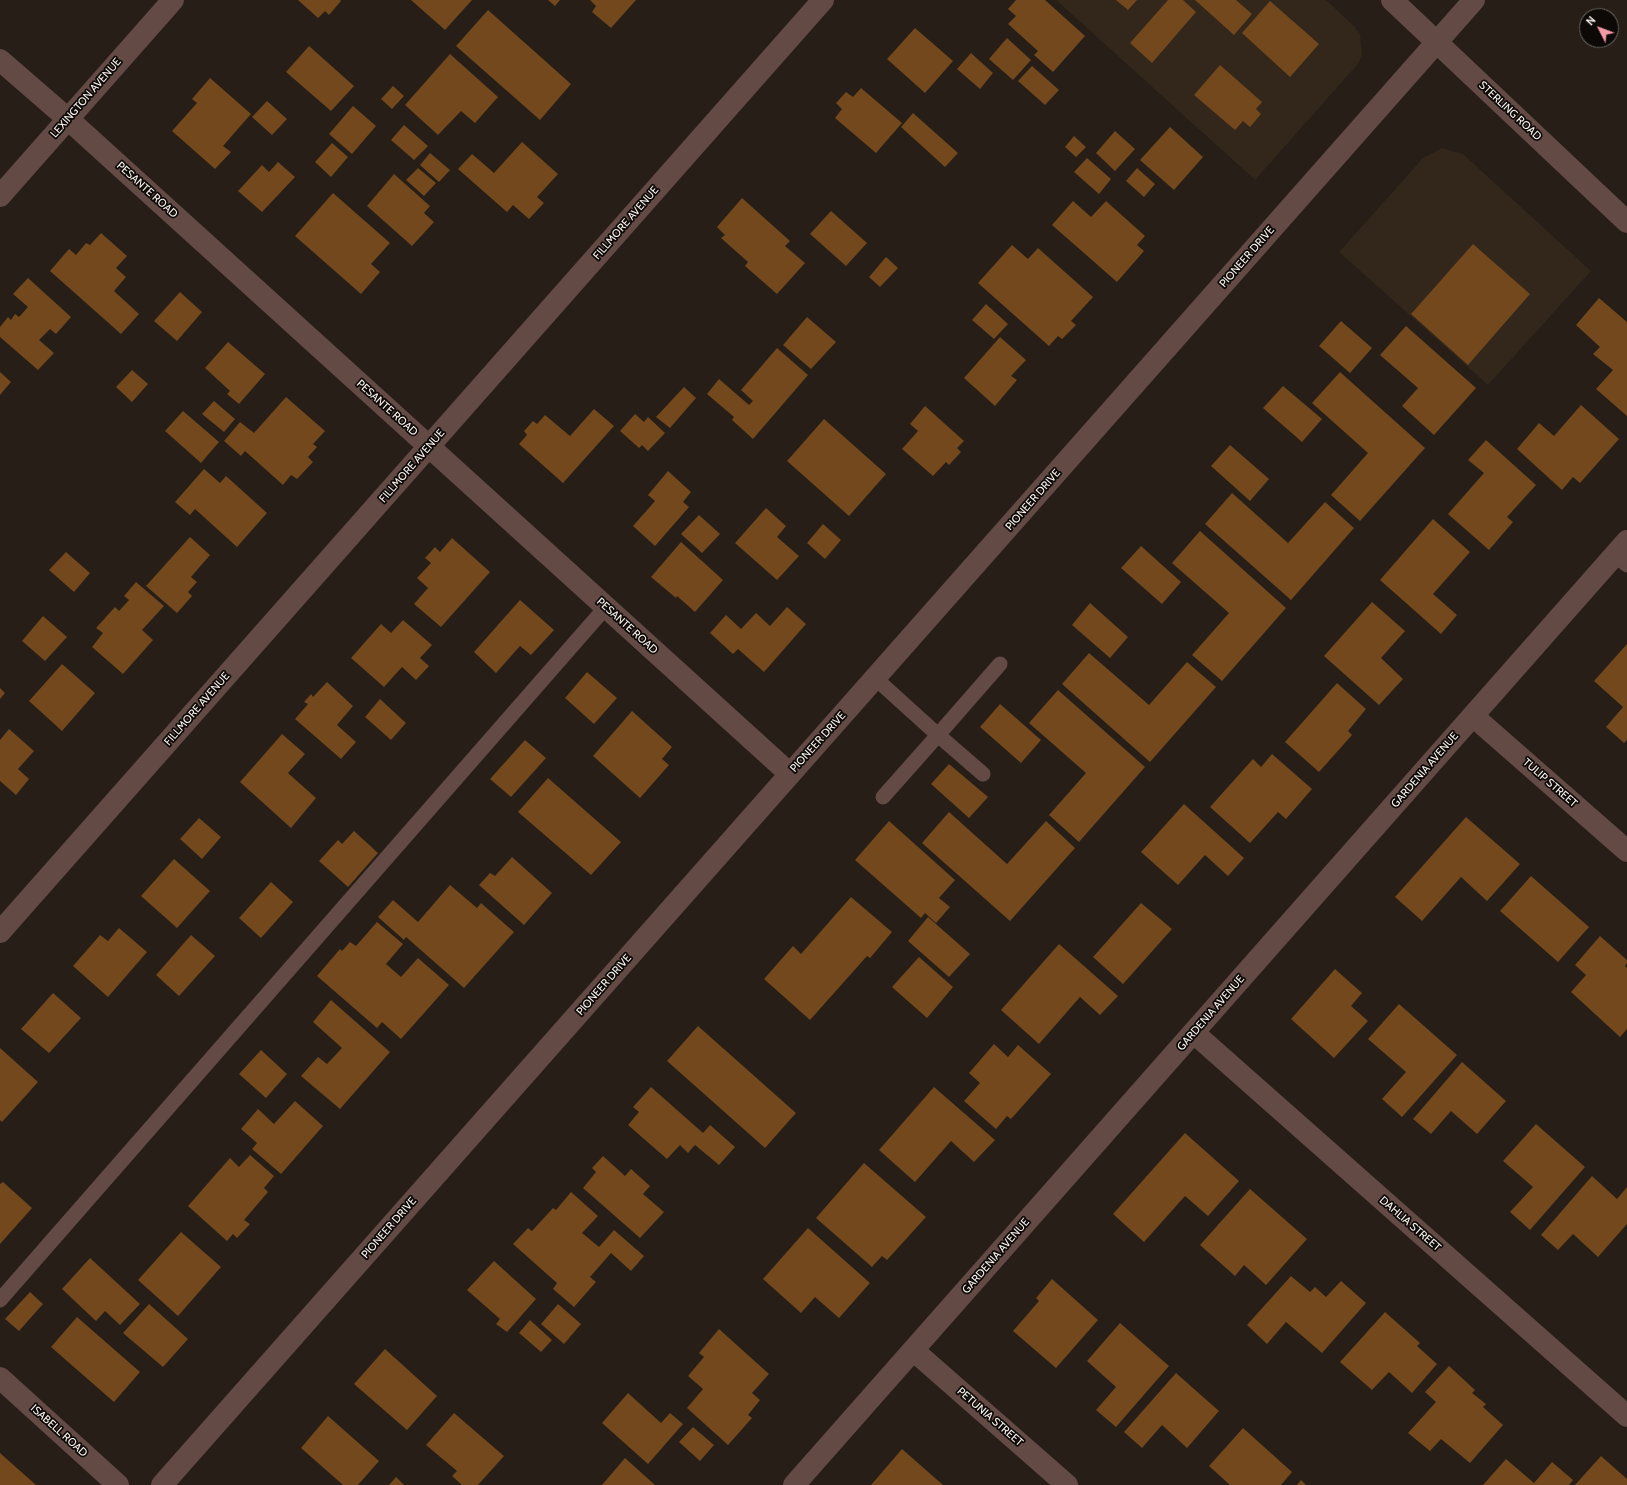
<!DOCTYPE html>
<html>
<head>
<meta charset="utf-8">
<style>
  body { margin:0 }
  #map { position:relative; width:1627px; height:1485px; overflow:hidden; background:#261e17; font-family:Cabin,sans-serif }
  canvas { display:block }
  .north { position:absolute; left:1579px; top:8px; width:40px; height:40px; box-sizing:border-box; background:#0c0906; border:1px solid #6b6763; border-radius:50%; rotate:312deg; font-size:11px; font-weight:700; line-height:16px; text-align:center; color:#f9f3ee }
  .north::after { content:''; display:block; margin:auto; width:14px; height:18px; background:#f49aa4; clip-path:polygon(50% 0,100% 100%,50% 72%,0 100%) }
</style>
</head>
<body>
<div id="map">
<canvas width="1627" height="1485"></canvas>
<div class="north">N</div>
</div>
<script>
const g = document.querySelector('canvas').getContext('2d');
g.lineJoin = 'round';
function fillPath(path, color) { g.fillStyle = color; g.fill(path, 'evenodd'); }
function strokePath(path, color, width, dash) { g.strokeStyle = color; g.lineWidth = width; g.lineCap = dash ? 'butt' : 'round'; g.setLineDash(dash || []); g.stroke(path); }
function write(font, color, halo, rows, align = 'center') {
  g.font = font + ' Cabin,sans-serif'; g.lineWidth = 3.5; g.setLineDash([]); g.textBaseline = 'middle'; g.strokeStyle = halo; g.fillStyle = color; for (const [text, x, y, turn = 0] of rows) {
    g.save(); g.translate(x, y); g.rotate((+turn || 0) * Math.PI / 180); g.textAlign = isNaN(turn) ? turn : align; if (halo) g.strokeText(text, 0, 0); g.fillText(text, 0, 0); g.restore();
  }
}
const built = new Path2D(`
  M1056,0H1326L1354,26L1360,34L1362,55L1357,65L1255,180Z
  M1442,148L1463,154L1591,271L1488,385L1339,252L1423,158Z`);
const building = new Path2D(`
  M298,0H340L341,1L329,15L325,11L318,18Z
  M411,0H472L445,30Z
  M548,0H560L555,6Z
  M590,0H636L611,28L592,12L596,6Z
  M1016,0H1045L1085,36L1053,72L1034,55L1038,51L1008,24L1016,16L1008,9Z
  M1116,0H1137L1128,10Z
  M1168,0H1183L1196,12L1152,63L1130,43Z
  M1195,0H1236L1252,14L1234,35Z
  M1270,1L1319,44L1290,77L1242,33Z
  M488,10L571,84L540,120L456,46Z
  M915,28L953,61L925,93L887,59Z
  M1007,38L1031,60L1013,80L989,59Z
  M309,46L354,86L331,111L286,72Z
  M971,53L993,73L980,89L957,69Z
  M450,54L498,97L475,123L461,111L438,135L405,105Z
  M1220,65L1262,102L1256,109L1261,114L1250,127L1243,121L1235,130L1194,95Z
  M1032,66L1059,90L1045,105L1018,81Z
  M210,78L251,114L223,146L231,152L215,169L172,131L197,103L192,99Z
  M393,86L404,96L392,109L381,99Z
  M861,88L902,123L876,153L835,118L842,109L836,103L846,92L853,97Z
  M267,101L287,119L272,135L252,117Z
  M353,106L376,126L352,154L329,134Z
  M913,113L958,153L945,167L901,127Z
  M404,125L428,146L414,160L391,140Z
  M1170,127L1203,157L1174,190L1140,160Z
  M1115,131L1135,149L1115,171L1096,153Z
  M1074,136L1086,147L1076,157L1065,147Z
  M522,142L558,174L537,197L544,203L529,219L513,205L507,212L458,169L472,154L494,173Z
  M332,143L348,157L331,177L315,162Z
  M430,153L450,170L439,182L420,165Z
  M1087,158L1111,179L1099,194L1074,172Z
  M278,162L295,177L262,212L238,191L262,165L269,172Z
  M418,168L436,183L424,196L406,180Z
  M1137,168L1155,184L1144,197L1126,181Z
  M394,174L430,206L424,213L434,222L412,246L367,206Z
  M333,193L390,243L371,264L380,272L361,294L295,236Z
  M742,198L790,241L785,246L805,263L777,294L745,266L748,262L721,238L725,235L717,227Z
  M1073,201L1091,217L1106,201L1145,236L1137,245L1144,251L1117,282L1052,225Z
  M831,211L867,243L846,266L810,234Z
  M101,233L127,256L116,268L126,277L114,291L139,314L121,334L50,271L69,249L76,255L86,243L90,245Z
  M1473,244L1530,294L1468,365L1411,314Z
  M1012,245L1028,259L1038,248L1093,297L1071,321L1076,325L1062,339L1058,336L1049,346L978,283Z
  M886,257L898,268L880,287L869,277Z
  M28,278L71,317L56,334L50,329L39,340L54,353L38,370L0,337V327L8,317L11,320L15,314L19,317L28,307L13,294Z
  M180,292L202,312L177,341L154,321Z
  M1599,298L1627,322V416L1596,389L1613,370L1593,354L1600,347L1576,325Z
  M986,304L1008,324L994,339L972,320Z
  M807,317L836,342L811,369L783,345Z
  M1341,321L1372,348L1350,373L1319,346Z
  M1406,326L1476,388L1434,435L1402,406L1418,388L1380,355Z
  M1000,337L1026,360L1011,376L1017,380L995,406L964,378Z
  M228,342L265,374L239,404L227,394L230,391L205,368Z
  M777,348L808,375L753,439L732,420L734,417L707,394L719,379L749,405L753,401L741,390Z
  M132,370L148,384L132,402L116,387Z
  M0,372L11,382L0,395Z
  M1340,372L1425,448L1360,521L1331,495L1368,453L1312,403Z
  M1283,386L1322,419L1302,442L1263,408Z
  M684,387L696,398L670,428L656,417Z
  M286,397L325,431L313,444L317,447L308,457L313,462L297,479L291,475L283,485L245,451L241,456L224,441L240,422L254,433Z
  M214,401L235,419L224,432L202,414Z
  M1581,405L1619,439L1580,483L1573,477L1562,490L1517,449L1539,423L1554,436Z
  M925,406L964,441L957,448L961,452L949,465L946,462L933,476L902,449L918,431L910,424Z
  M594,409L614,426L563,483L519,444L527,435L524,431L533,421L537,424L545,415L570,436Z
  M183,411L219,442L201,463L165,431Z
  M635,414L644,422L648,417L665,433L648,451L642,445L639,448L620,431Z
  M824,419L886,474L849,516L787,461Z
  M1486,440L1536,485L1507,517L1513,522L1489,550L1448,514L1484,473L1468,460Z
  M1230,445L1269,479L1250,501L1211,466Z
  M204,469L220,483L226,476L267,513L237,547L195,509L190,515L175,502Z
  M668,471L691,492L683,502L689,507L655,546L633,526L655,501L648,495Z
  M1232,493L1288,543L1325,502L1354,528L1291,600L1205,524Z
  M766,508L786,526L777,537L799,556L777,580L735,543Z
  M699,515L720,534L702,553L681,534Z
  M1433,519L1470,552L1433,594L1457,615L1441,634L1380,580Z
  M823,524L841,540L825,559L807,543Z
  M1200,531L1286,608L1222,681L1192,655L1229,613L1172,563Z
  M190,537L210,555L191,577L197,582L188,592L192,596L177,613L146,586Z
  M452,538L490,572L441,627L414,604L428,588L417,578L431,563L425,558L435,547L440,552Z
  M681,542L723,580L695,612L677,596L676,598L651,577Z
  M1141,546L1181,582L1162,604L1121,568Z
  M66,552L90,573L74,592L49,570Z
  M136,582L164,606L142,630L153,640L123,674L92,647L103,633L96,628L115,607L119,611L129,600L124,596Z
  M520,600L554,630L531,655L520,646L496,673L474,652Z
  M1372,602L1405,631L1381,658L1403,679L1379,705L1324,656Z
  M1090,603L1128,637L1110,658L1072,625Z
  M787,607L806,624L764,672L738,649L733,654L710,633L726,615L741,629L756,613L770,626Z
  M43,616L67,637L45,661L22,641Z
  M403,620L432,645L420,658L429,666L416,680L402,667L384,687L351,658L381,624L391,633Z
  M1627,644V740L1624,743L1606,727L1623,707L1594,681Z
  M1089,653L1149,705L1187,662L1216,687L1150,762L1062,684Z
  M62,664L95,693L62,731L29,701Z
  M587,672L617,698L594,724L565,698Z
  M327,682L353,706L337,725L356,742L341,759L295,719L308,704L304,702L311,694L313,697Z
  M1337,683L1366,709L1348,731L1352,735L1319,772L1285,742Z
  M0,688L5,693L0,699Z
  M1058,690L1145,767L1079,842L1049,815L1086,773L1029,723Z
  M380,699L406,723L391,740L365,717Z
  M1000,704L1041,740L1021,763L980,727Z
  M632,711L672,747L662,759L669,765L640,798L593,756Z
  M9,729L34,751L18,769L29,779L16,795L0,781V740Z
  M282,734L305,754L288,773L316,798L291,828L240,782Z
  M525,740L546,758L511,797L490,779Z
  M1272,754L1312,789L1286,819L1278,812L1250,843L1210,807L1253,759L1261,767Z
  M949,764L988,797L969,818L931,784Z
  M548,778L621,842L591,875L518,812Z
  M1184,804L1244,858L1228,876L1205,855L1178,885L1141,852Z
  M949,812L1007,864L1046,821L1075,848L1010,921L922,843Z
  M1466,817L1520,864L1487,901L1461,877L1422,921L1395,897Z
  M199,818L221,837L202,859L180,839Z
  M889,821L955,880L939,898L950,907L936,923L925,913L921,918L855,860Z
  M354,831L378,853L348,887L319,861L338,840L342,844Z
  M512,857L552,893L524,925L479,885L490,873L495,876Z
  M174,859L210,891L177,928L141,896Z
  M1531,876L1589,927L1558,962L1500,911Z
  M271,882L293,902L261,938L239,918Z
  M450,885L477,908L481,903L514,932L464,988L406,937L404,940L378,917L393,900L418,922Z
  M851,897L892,932L870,958L867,956L810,1020L764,979L793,946L801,954Z
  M1141,903L1172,929L1123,984L1093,957Z
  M928,917L970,954L949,977L908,941Z
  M377,922L403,944L386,964L401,977L418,958L449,985L401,1039L382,1022L377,1028L317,976L340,949L342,951L350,942L356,946Z
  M119,928L147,952L108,997L73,966L100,935L108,941Z
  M191,935L215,956L179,996L156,975Z
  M1600,936L1627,960V963L1625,966L1627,968V1029L1620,1037L1571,992L1586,975L1575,965Z
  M1059,944L1118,996L1100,1015L1080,997L1039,1044L1001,1010Z
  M919,957L953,987L927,1018L892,987Z
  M1335,969L1362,993L1351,1006L1368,1021L1334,1058L1291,1019Z
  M53,993L81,1018L49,1053L21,1029Z
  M331,1000L390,1052L340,1109L301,1076L318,1057L327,1064L342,1048L313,1022Z
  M1399,1004L1457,1055L1402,1117L1382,1099L1406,1072L1368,1039Z
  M698,1026L796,1113L765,1148L667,1061Z
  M994,1044L1008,1057L1018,1045L1051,1074L1011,1119L1007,1116L996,1129L964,1101L980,1083L969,1073Z
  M0,1048L38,1082L2,1122L0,1120Z
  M261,1050L287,1074L266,1098L239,1074Z
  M1462,1062L1506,1101L1477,1134L1451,1111L1431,1134L1413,1119Z
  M651,1087L703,1133L710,1125L735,1147L719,1165L695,1145L688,1153L680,1145L667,1159L628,1125L639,1112L633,1107Z
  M934,1087L995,1140L974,1162L951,1141L915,1182L879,1150Z
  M295,1101L323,1126L281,1174L252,1149L257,1143L241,1129L258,1109L274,1124Z
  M1536,1124L1585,1167L1530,1230L1510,1212L1533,1187L1503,1161Z
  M1185,1133L1239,1181L1208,1216L1185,1196L1144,1242L1113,1214Z
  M250,1155L274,1176L264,1188L268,1192L244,1220L250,1224L237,1238L233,1234L227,1241L188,1206L230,1158L239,1167Z
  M603,1156L625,1176L631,1169L650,1186L643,1194L664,1212L640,1238L583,1188L596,1172L592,1168Z
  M864,1163L926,1217L887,1260L882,1256L872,1267L816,1218Z
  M1592,1176L1617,1199L1627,1187V1224L1598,1257L1573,1234L1558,1250L1541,1235Z
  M3,1182L32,1208L0,1244V1184Z
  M1250,1189L1307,1239L1266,1285L1244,1265L1235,1276L1200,1245Z
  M571,1192L598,1216L582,1233L599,1247L614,1230L644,1256L631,1271L611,1253L590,1277L596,1282L574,1307L553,1289L557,1283L513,1244L528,1228L532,1231L553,1208L556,1210Z
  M808,1228L870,1283L839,1318L815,1297L801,1313L763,1279Z
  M181,1232L221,1267L178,1316L138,1280Z
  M90,1258L140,1304L120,1325L105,1311L96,1321L62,1289Z
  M494,1261L536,1299L507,1332L496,1324L500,1319L467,1290Z
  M1291,1276L1310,1292L1315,1287L1326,1297L1341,1281L1366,1303L1322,1353L1286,1322L1267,1344L1247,1325Z
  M1052,1279L1098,1320L1056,1368L1013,1331L1039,1301L1036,1298Z
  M30,1292L43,1304L19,1331L5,1319Z
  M149,1304L188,1339L163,1367L123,1333Z
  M558,1304L581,1324L564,1344L541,1324Z
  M1385,1312L1420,1343L1417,1346L1437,1364L1412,1393L1389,1372L1372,1390L1340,1362Z
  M77,1317L140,1372L114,1402L51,1347Z
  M530,1320L552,1340L541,1352L519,1333Z
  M1120,1323L1169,1366L1116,1427L1096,1410L1116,1387L1087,1361Z
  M719,1329L769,1374L752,1393L760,1400L748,1415L752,1418L728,1445L687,1408L703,1389L688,1376L704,1357L699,1353Z
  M385,1349L437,1396L407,1430L354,1384Z
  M1449,1366L1475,1390L1472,1393L1486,1404L1483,1407L1503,1425L1470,1463L1441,1439L1430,1451L1408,1433L1436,1402L1425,1392Z
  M1176,1373L1219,1411L1187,1448L1162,1425L1142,1448L1124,1432Z
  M628,1393L661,1423L670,1413L683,1424L648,1464L602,1423Z
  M454,1413L504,1456L478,1485H462L452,1476L457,1471L426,1445Z
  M328,1416L379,1461L358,1485H343L301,1448Z
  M693,1427L714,1445L700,1461L679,1442Z
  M1243,1428L1292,1472L1281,1485H1230L1209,1466Z
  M902,1449L943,1485H871Z
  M0,1453L36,1485H0Z
  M1601,1456L1627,1479V1485H1575Z
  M625,1458L655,1485H602Z
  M1506,1459L1534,1483L1552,1462L1573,1480L1569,1485H1483Z
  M396,1477L404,1485H389Z
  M1301,1480L1306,1485H1297Z`);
const service = new Path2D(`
  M1615,555L1627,565
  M875,678L938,735L883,797
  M983,774L938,735L1000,664
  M0,1300L606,607`);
const minor = new Path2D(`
  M0,60L68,119L790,774
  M0,196L173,0
  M1473,716L1627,851
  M0,932L823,0
  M1194,1033L1627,1416
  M913,1350L1067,1485
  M0,1378L118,1485
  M794,1485L1627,541`);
const tertiary = new Path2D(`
  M1392,0L1627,222
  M162,1485L1474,0`);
const streetNames = [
  ["LEXINGTON AVENUE",86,98,-49],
  ["STERLING ROAD",1510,111,43],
  ["PESANTE ROAD",147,190,42],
  ["FILLMORE AVENUE",626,223,-49],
  ["PIONEER DRIVE",1247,257,-49],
  ["PESANTE ROAD",387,408,42],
  ["FILLMORE AVENUE",412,466,-49],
  ["PIONEER DRIVE",1033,500,-49],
  ["PESANTE ROAD",627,626,42],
  ["FILLMORE AVENUE",197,709,-49],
  ["PIONEER DRIVE",818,742,-48],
  ["GARDENIA AVENUE",1425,770,-49],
  ["TULIP STREET",1550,783,41],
  ["PIONEER DRIVE",604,985,-49],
  ["GARDENIA AVENUE",1211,1013,-49],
  ["DAHLIA STREET",1410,1224,41],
  ["PIONEER DRIVE",389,1228,-49],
  ["GARDENIA AVENUE",996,1256,-49],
  ["PETUNIA STREET",990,1417,41],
  ["ISABELL ROAD",59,1431,42]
];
fillPath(built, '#33261a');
fillPath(building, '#72481c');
strokePath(service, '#644a45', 15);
strokePath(minor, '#644a45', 22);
strokePath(tertiary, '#644a45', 22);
write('11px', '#f9f3ee', '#0c0906', streetNames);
</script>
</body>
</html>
